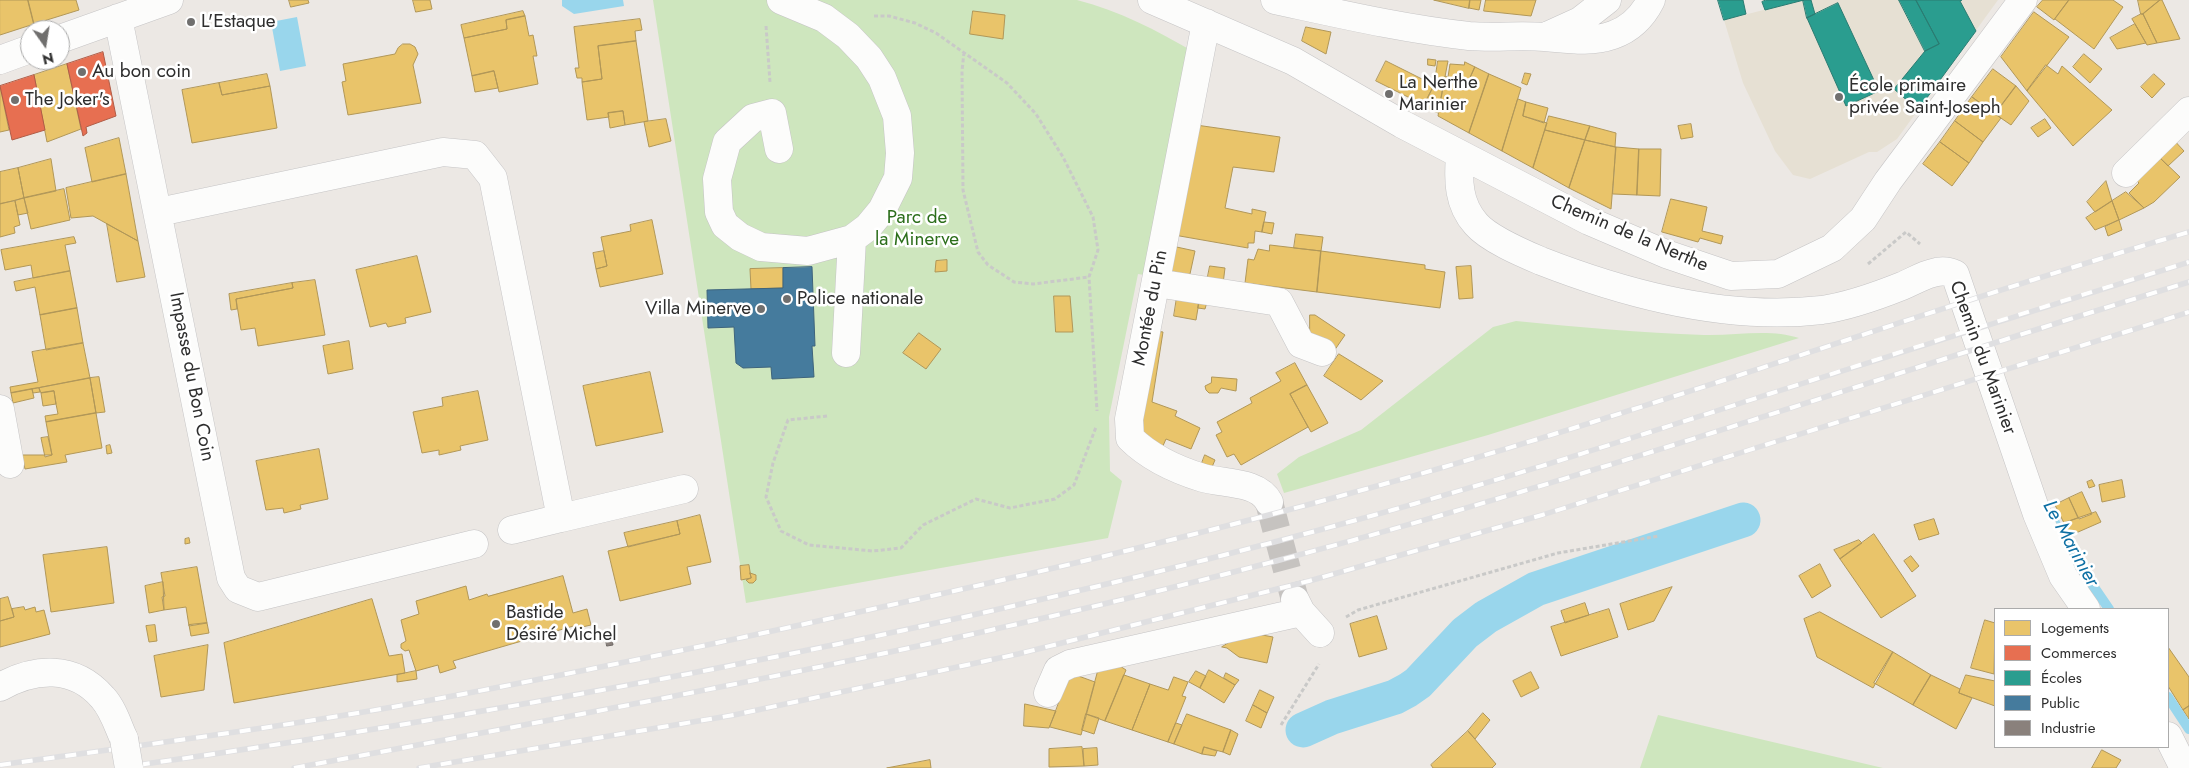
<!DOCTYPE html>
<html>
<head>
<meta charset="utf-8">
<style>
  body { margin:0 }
  #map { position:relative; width:2189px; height:768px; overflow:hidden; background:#ece8e4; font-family:Jost,sans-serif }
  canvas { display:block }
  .legend { position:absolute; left:1994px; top:608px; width:175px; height:140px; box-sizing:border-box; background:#fff; border:1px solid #ababab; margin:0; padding:6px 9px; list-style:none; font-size:15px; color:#2e2e2e }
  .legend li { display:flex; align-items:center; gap:10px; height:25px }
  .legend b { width:25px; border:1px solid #ababab }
  .north { position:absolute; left:20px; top:20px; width:50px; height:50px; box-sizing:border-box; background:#fff; border:1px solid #ababab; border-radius:50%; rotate:167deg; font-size:14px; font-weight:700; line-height:20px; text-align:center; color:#2e2e2e }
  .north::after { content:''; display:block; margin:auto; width:18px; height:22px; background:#706f6e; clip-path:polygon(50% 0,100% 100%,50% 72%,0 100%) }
</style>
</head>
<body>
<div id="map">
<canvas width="2189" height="768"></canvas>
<ul class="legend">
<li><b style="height:14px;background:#e9c46a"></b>Logements</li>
<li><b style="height:14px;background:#e76f51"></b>Commerces</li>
<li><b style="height:14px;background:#2a9d8f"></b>Écoles</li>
<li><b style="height:14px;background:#457b9d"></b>Public</li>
<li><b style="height:14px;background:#8a817c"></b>Industrie</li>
</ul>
<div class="north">N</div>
</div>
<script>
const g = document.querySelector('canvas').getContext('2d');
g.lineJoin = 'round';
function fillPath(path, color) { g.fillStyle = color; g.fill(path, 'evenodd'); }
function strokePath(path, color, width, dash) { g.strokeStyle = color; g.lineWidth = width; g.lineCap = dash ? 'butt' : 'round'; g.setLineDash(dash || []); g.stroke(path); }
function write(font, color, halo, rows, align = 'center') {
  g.font = font + ' Jost,sans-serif'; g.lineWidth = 5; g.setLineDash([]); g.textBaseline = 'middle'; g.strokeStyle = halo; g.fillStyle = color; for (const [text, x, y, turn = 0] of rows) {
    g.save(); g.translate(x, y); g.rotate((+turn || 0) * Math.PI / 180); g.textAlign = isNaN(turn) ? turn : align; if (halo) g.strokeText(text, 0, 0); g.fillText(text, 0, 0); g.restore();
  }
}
const education = new Path2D(`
  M1803,0H1998L1897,139L1877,152H1869L1810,179L1793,175L1775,151L1743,83L1724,20Z`);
const green = new Path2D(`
  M653,0H1077C1120,11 1156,30 1194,52L1150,276L1138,274L1109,417L1110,471L1122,481L1108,538L746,603Z
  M1516,321C1578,327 1641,333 1704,335C1735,336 1769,328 1799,338L1488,435L1284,493L1277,474L1299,457L1361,430L1493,327Z
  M1658,715L1883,768H1640Z`);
const water = new Path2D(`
  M562,0H623L624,6L574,14L562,6Z
  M297,17L306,66L280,71L271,22Z`);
const homes = new Path2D(`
  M0,0H28L34,24L0,35Z
  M28,0H76L79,10L34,24Z
  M289,0H308L309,3L291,7Z
  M413,0H430L432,9L416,12Z
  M1434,0H1470L1469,8Z
  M1470,0H1481L1479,10L1469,8Z
  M1486,0H1536L1531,16L1484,11Z
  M2043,0H2069L2054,20L2037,7Z
  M2069,0H2113L2123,7L2094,49L2055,19Z
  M2138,0H2160L2143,14H2141Z
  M2160,0H2162L2180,39L2157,43L2143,14Z
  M523,11L525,16L506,20L507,29L464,38L461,25Z
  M973,11L1005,15L1003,39L970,34Z
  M2034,12L2069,37L2027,91L2001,57Z
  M2141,14H2143L2157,43L2147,45L2135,24L2132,19Z
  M525,16L529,36L533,35L537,56H533L538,84L499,92L494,71L472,76L464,38L507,29L506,20Z
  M640,19L642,30L635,31L636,41L598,46L602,79L582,82V78H577L575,68H579L574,27Z
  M2135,24L2146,43L2117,49L2110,38Z
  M1306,27L1331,32L1326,54L1302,41Z
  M636,41L648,121L625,125L623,111L608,113L609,117L587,120L582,82L602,79L598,46Z
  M403,44H410L415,47L418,54L413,65L421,103L348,115L342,82L346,81L343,64L395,54L398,48Z
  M2084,54L2102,69L2090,83L2073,67Z
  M1428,59L1436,60L1435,66L1428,65Z
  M1386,61L1434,85L1424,105L1376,81Z
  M1438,61H1448L1438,113L1423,106L1434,85Z
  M1465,62L1475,67L1466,86L1448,77L1450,64L1464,65Z
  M67,64L81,129L47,142L34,75Z
  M2046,65L2058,74L2062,66L2112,110L2073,146L2027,91Z
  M1475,67L1489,74L1469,133L1438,116L1445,76L1466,86Z
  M1993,69L2016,86L1995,114L1972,97Z
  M494,71L498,88L475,92L472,76Z
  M1525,73L1531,74L1527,85L1522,83Z
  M267,74L270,86L222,95L219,83Z
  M1489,74L1521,88L1502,151L1469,133Z
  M2154,74L2165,84L2152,98L2141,87Z
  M219,83L222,95L270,86L277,128L192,143L182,90Z
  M0,86L9,130L0,132Z
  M2016,86L2029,101L2011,125L1995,114Z
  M1972,97L2001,118L1983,142L1955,121Z
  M1518,99L1526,102L1523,116L1547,123L1533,168L1502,151Z
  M1526,102L1548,108L1544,123L1523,116Z
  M623,111L625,125L610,128L608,113Z
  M1549,116L1590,126L1585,140L1545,130Z
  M666,119L671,141L649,147L644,122Z
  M2045,119L2051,128L2038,137L2031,128Z
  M1955,121L1983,142L1969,163L1940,142Z
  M1691,124L1693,137L1681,139L1678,126Z
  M1196,125L1280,137L1274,172L1233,167L1225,208L1252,214V209L1266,212L1262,232L1255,231L1254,243H1248V248L1174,235Z
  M1590,126L1616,133L1615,147L1585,140Z
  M1545,130L1585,140L1569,188L1533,168Z
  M2171,137L2184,151L2168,166L2155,153Z
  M119,138L126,174L92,182L85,148Z
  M1585,140L1616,147L1611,209L1569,188Z
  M1940,142L1969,163L1952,186L1923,164Z
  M1616,147L1639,149L1637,195L1613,194Z
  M1639,149H1661L1660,196L1637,195Z
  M2155,153L2180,177L2154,202L2144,208L2129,193L2139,183L2131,175Z
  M51,159L56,191L24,198L18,168Z
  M18,168L24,198L0,204V172Z
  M126,174L138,241L93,216L71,218L66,188Z
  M2106,181L2112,201L2095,212L2087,202Z
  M64,189L70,220L31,229L24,198Z
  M2126,192L2144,208L2119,220L2112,201Z
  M24,198L28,213L18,215L15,201Z
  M1671,199L1707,207L1702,231L1723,236L1721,244L1700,238L1698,242L1662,232Z
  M15,201L20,225L14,227L15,233L0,237V204Z
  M2112,201L2119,220L2095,230L2086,218Z
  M652,220L663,274L600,287L596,269L607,266L601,237L631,231L630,225Z
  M2119,220L2122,230L2108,236L2105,227Z
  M1264,222L1274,223L1272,234L1262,232Z
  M107,224L138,241L145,277L117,282Z
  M1296,234L1323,237L1321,251L1294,248Z
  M74,237L76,243L65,245L70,271L33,278L31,265L5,270L1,250Z
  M1270,245L1321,251L1317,292L1245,283L1248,259L1254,260L1258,249L1269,251Z
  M1172,246L1195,251L1188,283L1165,279Z
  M604,251L607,266L596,269L593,253Z
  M1321,251L1425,265V269L1445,272L1440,308L1317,292Z
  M417,256L431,312L405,318L406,323L388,327L386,323L370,327L356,270Z
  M947,260V271L935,272L936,261Z
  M1210,266L1225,268L1223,284L1207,281Z
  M1471,266L1473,298L1459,299L1456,267Z
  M783,268V288L751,289L750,269Z
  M70,271L77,308L40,315L35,287L16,291L14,282Z
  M315,280L325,335L258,346L255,328L241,330L236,299L293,288L292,283Z
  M292,283L293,288L236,299L237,309L231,310L229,294Z
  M1054,296H1070L1073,332H1056Z
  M1177,297L1199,302L1196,320L1174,316Z
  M1199,302H1207L1205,309L1198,308Z
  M77,308L83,343L46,350L40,315Z
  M1310,315H1315L1345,335L1334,351L1310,336Z
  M1155,331L1163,332L1152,402L1177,411L1175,416L1200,428L1191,449L1166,439L1162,448L1147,437L1136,422Z
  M919,333L941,349L926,369L903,353Z
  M349,341L353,369L328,374L323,346Z
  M83,343L90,378L11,393L10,387L38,382L32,352Z
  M1339,354L1383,381L1361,400L1324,376Z
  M1295,363L1307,385L1290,394L1308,427L1241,465L1234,454L1227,457L1216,435L1222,432L1217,422L1252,403L1250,398L1281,381L1276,373Z
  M650,372L663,432L596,446L583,386Z
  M99,377L105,412L96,413L90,378Z
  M1212,377L1237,379L1236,391L1221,388L1218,393H1209L1206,390L1205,386L1211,383Z
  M90,378L96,413L46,422L45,416L58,414L56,404L54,391L41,393L39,388Z
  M1307,385L1328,423L1311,432L1290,394Z
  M39,388L40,392L33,393L32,389Z
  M32,389L34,398L13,403L11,393Z
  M54,391L56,404L43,406L41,393Z
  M478,391L488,440L460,446L461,450L439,455V450L422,453L413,412L443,406L442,398Z
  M96,413L102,448L65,455L67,462L25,469L22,455H52L46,422Z
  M48,437L52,455L45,457L41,438Z
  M110,445L112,453L107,454L106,446Z
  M319,449L328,499L300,505L301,509L284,513L283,508L266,510L256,461Z
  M1205,455L1215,460L1212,467L1202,463Z
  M2092,480L2095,486L2089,488L2087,482Z
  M2122,480L2125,497L2102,502L2099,485Z
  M2082,492L2092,514L2079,519L2069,498Z
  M2069,498L2078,518L2064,523L2055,505Z
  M2096,512L2101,522L2069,536L2064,523Z
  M700,515L711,562L687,567L691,584L620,601L608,551L680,534L677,521Z
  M1934,519L1939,534L1919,540L1914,525Z
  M677,521L680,534L628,547L624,533Z
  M1874,534L1916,596L1881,618L1840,559Z
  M189,538L190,543L185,544V539Z
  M1859,540L1862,543L1840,559L1834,550Z
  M107,547L114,603L51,612L43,555Z
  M1911,556L1919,566L1912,572L1904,561Z
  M1820,564L1831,586L1812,598L1799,576Z
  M749,565L751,578L741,580L740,566Z
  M197,567L207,623L189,626L186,607L164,610L162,597L165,596L161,573Z
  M750,573L756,575V580L753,583H749L746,580L751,578Z
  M563,576L573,613L587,609L591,625L578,628L577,625L453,661L456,668L440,673L438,665L416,671L409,650L405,651L401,648V644L406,641L401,620L419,614L416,601L466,586L469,600L487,594L488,596Z
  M163,582L164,610L149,613L145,586Z
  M1672,587L1654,621L1628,630L1620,604Z
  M8,597L14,617L0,621V599Z
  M372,599L389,656L402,654L405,673L234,703L224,643Z
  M1585,603L1589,615L1565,623L1561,611Z
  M24,607L25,610L35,607L36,612L44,610L50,634L0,647V621L14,617L12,609Z
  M1609,609L1618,637L1561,656L1551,627Z
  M1820,612L1893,652L1873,688L1817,657L1804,619Z
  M1377,616L1387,649L1359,657L1350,624Z
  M1985,620L1995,623L1994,674L1971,668Z
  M207,623L209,633L191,636L189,625Z
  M155,625L157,641L149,642L146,626Z
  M1246,632L1273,637L1267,663L1239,657L1227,648L1222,647Z
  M208,645L204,690L161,697L154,656Z
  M2168,647L2189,677V706L2183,710L2168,686Z
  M1893,652L1931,675L1913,705L1874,683Z
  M1117,664L1126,670L1105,721L1086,714L1099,666Z
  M1209,670L1235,685L1224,703L1200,688Z
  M416,671L417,679L397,682V675Z
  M1196,671L1206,676L1200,688L1189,682Z
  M1531,672L1539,688L1521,697L1513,681Z
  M1070,673L1095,682L1081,735L1050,727Z
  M1226,673L1239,680L1235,685L1224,678Z
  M1124,675L1150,684L1132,730L1105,721Z
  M1931,675L1960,689L1959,693L1972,698L1956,729L1913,705Z
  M1966,675L1995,681V706L1959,693Z
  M1174,677L1188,682L1182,696L1186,697L1168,742L1132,730L1150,684L1168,690Z
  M1260,690L1274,697L1267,713L1253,705Z
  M1025,704L1056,711L1049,728L1024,726Z
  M1253,705L1267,713L1261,728L1246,721Z
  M2189,706V719L2183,710Z
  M1483,713L1490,720L1475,739L1468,731Z
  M1086,714L1099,718L1094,734L1082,730Z
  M1187,714L1231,730L1223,752L1204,747L1202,754L1174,744Z
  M1176,723L1182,725L1174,744L1168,742Z
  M1231,730L1238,734L1230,755L1223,752Z
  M1468,731L1496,764L1492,768H1433L1431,765Z
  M1082,747L1084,766L1049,767V749Z
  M1204,747L1217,751L1215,756L1202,754Z
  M1097,748L1098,765L1084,766L1083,749Z
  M2102,750L2121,760L2116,768H2092Z
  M930,760L931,768H887Z`);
const shops = new Path2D(`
  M103,52L116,116L86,127L87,133L83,136L67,64Z
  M34,75L45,130L12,140L0,86Z`);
const schools = new Path2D(`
  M1718,0H1743L1746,14L1724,20Z
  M1766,0H1804L1765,10L1762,2Z
  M1803,0H1811L1815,14L1807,18Z
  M1899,0H1916L1939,44L1925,51Z
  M1916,0H1962L1960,1L1976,31L1918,110L1894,89L1925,51L1939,44Z
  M1838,3L1879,91L1846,106L1807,18Z`);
const public = new Path2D(`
  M812,267L815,346H812L814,377L772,379L771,367L743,368L736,363L734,327L708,328L707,290L783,288V268Z`);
const industry = new Path2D(`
  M606,640H612L613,645L607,646Z`);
const stream = new Path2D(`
  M2054,521L2070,552L2109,609
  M2168,697L2189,729`);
const canal = new Path2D(`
  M1303,730L1332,717L1395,697L1408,690L1418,683L1465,633L1486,617L1536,589L1743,520`);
const minorTunnel = new Path2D(`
  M1269,502L1295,600`);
const path = new Path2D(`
  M874,16H889L915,23L936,33L1007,83L1036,114L1063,157L1093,217L1098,250L1089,277L1097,411
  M766,26L770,82
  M964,52L962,71L963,190L978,252L988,265L1014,282L1033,284L1089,277
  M1868,264L1906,232L1920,244
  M827,416L788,420L773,463L766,497L781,531L809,545L873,551L901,548L923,525L976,499L1010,508L1055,499L1074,485L1096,427
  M1346,617L1358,610L1558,553L1659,536
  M1281,725L1319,664`);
const minor = new Path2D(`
  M1152,0L1293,61L1402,124L1589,221L1666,254L1731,276L1778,274L1832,248L1863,219L1888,181L2023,0
  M1275,0C1340,14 1404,29 1469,36C1495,38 1520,35 1545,37C1569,39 1590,43 1613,35C1630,29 1643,16 1651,0
  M118,18L231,578L238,589L258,597L474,544
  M1206,23L1129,419L1130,438C1149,457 1177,470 1203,478C1224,484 1258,481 1269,502
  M1547,36L1580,21L1607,0
  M60,39L169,0
  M0,60L30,49
  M779,149L772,113L753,118L727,142L717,179L719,212L725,225L740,237L761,247L808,251L852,239L868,227L882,210L898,178L900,153L897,116L882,78L869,58L848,36L824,18L781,0
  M1460,156C1458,180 1458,204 1476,224C1489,239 1522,253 1541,261C1628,295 1728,321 1822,310C1849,306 1877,296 1902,286C1912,282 1923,275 1933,273C1942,270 1948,271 1955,274L2037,514L2063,576L2086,609
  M2126,173L2189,111
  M159,212L443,152L475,155L493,178L561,518L512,530
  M1156,283L1279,302L1301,344L1322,352
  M846,353L852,239
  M0,409L10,464
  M561,518L684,489
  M1295,600L1301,612L1320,633
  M0,687C34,668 74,664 103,698C113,709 118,726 124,739
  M1048,693L1058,670L1070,664L1301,612
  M2168,736L2184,768`);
const rail = new Path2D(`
  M0,765C142,745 285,727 426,701C571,674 715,644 859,612C1029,575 1199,535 1366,489C1644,413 1914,313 2189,232
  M117,768C528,710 937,634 1338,525C1483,486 1626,440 1769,394C1909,349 2049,305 2189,262
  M294,768C623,707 953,646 1276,561C1584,480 1885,375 2189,282
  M419,768L734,715L1018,654L1309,581L1542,515L2189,312`);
const minorBridge = new Path2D(`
  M124,739L129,768`);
const markers = [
  [191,22,5,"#706f6e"],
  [82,72,5,"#706f6e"],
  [1389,94,5,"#706f6e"],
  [1839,97,5,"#706f6e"],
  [15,100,5,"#706f6e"],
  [787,299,5,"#706f6e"],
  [761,309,5,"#706f6e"],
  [496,624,5,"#706f6e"]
];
const poiNames = [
  ["L'Estaque",201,22],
  ["Au bon coin",92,72],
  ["La Nerthe",1399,83],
  ["Marinier",1399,105],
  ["École primaire",1849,86],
  ["privée Saint-Joseph",1849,108],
  ["The Joker's",25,100],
  ["Police nationale",797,299],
  ["Villa Minerve",751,309,"right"],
  ["Bastide",506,613],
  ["Désiré Michel",506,635]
];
const parkNames = [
  ["Parc de",917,218],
  ["la Minerve",917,240]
];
const streetNames = [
  ["Chemin de la Nerthe",1629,234,23],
  ["Montée du Pin",1151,308,-79],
  ["Chemin du Marinier",1982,358,70],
  ["Impasse du Bon Coin",191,377,79]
];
const waterNames = [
  ["Le Marinier",2070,544,61]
];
fillPath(education, '#e6e0d3');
fillPath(green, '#cee6be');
fillPath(water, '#99d6ec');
fillPath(homes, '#e9c46a');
strokePath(homes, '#b19758', 1);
fillPath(shops, '#e76f51');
strokePath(shops, '#b05c46', 1);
fillPath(schools, '#2a9d8f');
strokePath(schools, '#2b7c72', 1);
fillPath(public, '#457b9d');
strokePath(public, '#3e647c', 1);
fillPath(industry, '#8a817c');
strokePath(industry, '#6e6865', 1);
strokePath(stream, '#99d6ec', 10);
strokePath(canal, '#99d6ec', 35);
strokePath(minorTunnel, '#c6c3c0', 28, [28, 14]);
strokePath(minor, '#c5c4c5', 29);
strokePath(path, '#c9c9c8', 3, [4, 2.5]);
strokePath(minor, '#fcfcfb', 28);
strokePath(rail, '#dfdfe1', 5.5);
strokePath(rail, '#fff', 4, [11]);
strokePath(minorBridge, '#c5c4c5', 29, []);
strokePath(minorBridge, '#fcfcfb', 28);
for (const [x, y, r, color] of markers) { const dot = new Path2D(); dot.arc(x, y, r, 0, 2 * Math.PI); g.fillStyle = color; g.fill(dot); strokePath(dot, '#fff', 2); }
write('19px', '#2e2e2e', '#fff', poiNames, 'left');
write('19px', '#2c6e1b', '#fff', parkNames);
write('19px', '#2e2e2e', '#fff', streetNames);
write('italic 20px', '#0d6fa3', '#fff', waterNames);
</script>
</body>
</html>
